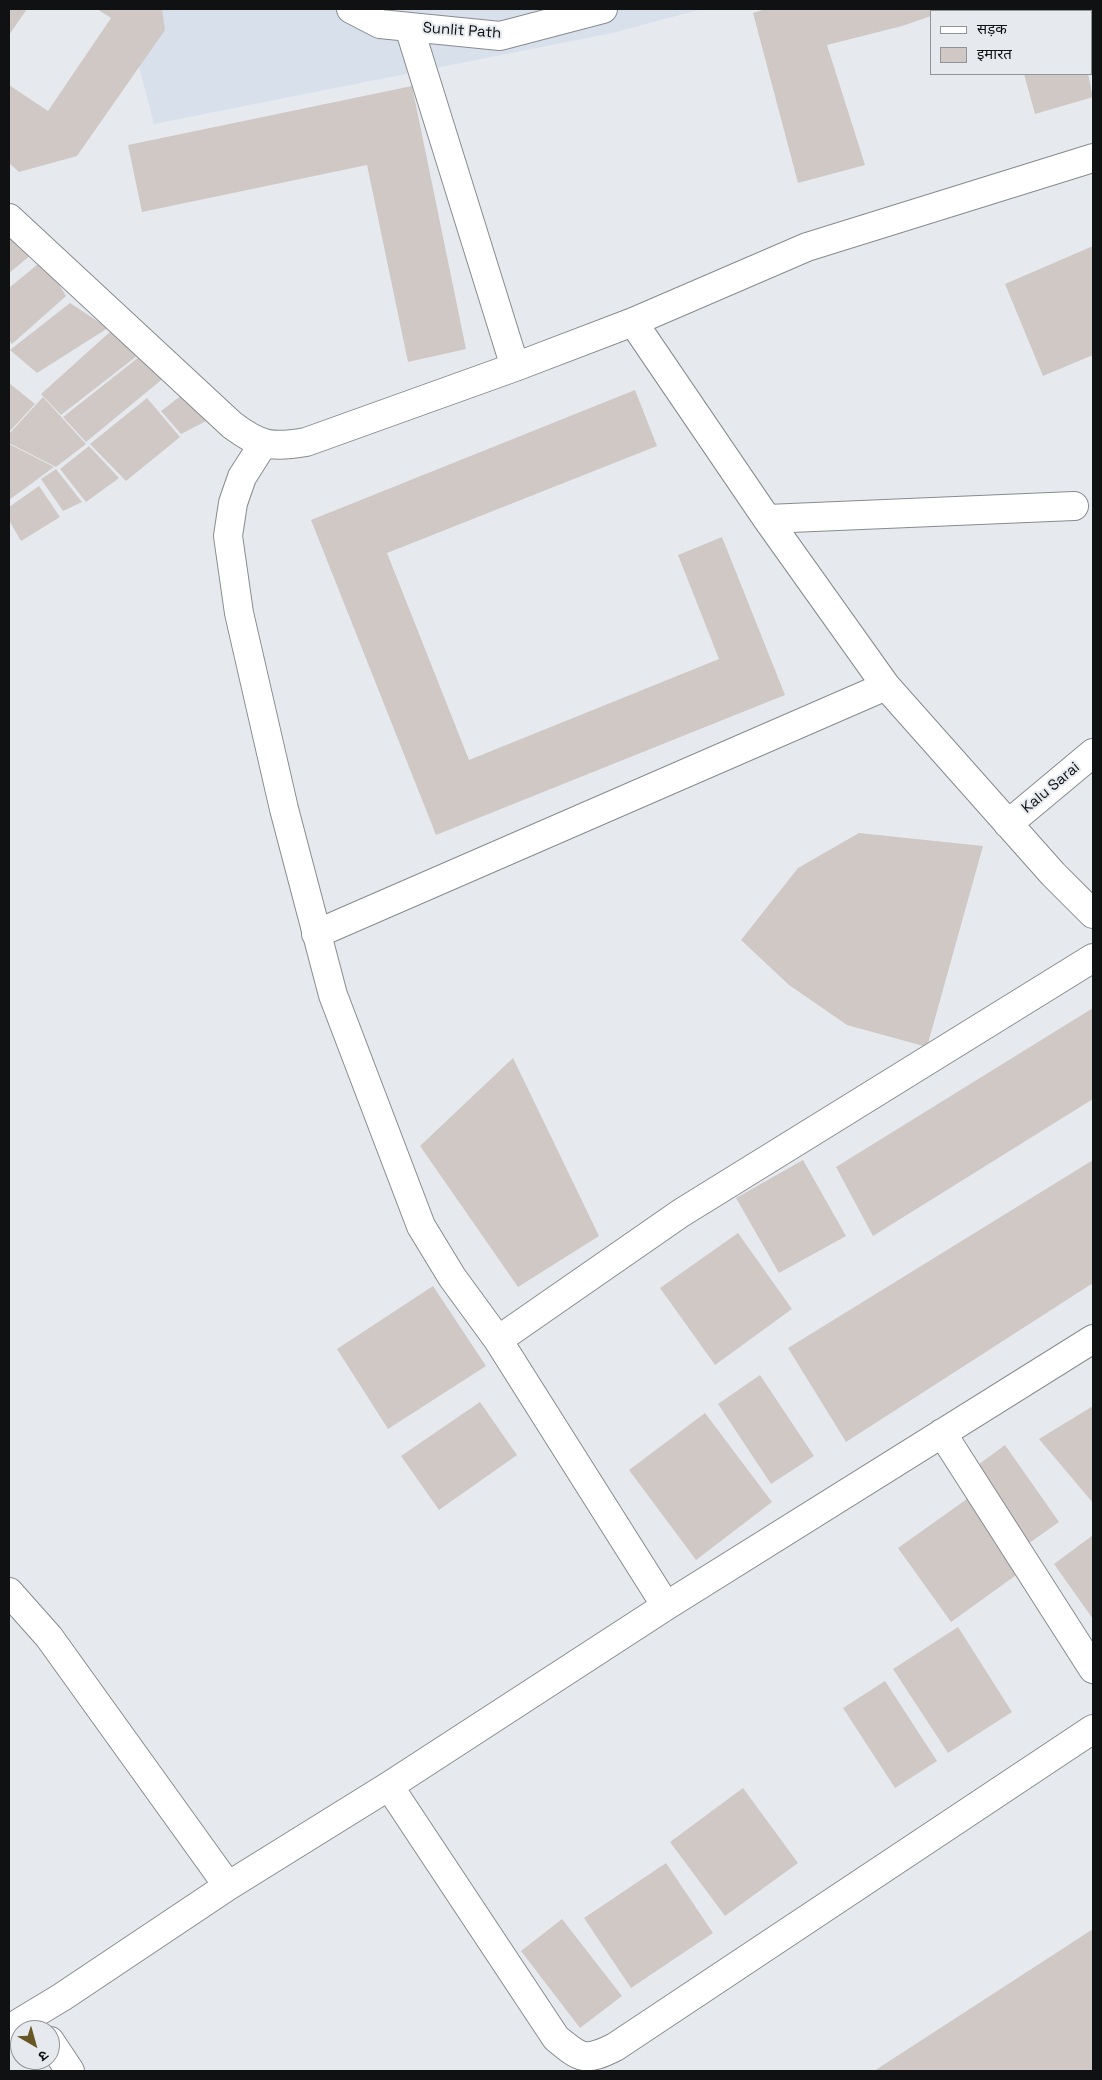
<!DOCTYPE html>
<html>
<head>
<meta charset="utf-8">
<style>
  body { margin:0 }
  #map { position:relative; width:1102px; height:2080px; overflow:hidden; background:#e6eaef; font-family:"Space Grotesk","Noto Sans Devanagari",sans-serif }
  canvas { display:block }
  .frame { position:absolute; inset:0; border:10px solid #0f1112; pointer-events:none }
  .legend { position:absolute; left:930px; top:10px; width:162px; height:65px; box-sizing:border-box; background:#e6eaef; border:1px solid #909397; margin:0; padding:6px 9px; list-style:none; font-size:15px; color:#0f1112 }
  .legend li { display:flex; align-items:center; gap:10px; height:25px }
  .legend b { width:25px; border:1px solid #909397 }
  .north { position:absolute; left:10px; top:2020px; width:50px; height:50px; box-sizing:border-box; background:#e6eaef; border:1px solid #909397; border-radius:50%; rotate:142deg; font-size:14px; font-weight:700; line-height:20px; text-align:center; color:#0f1112 }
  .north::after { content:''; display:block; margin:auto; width:18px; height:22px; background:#685724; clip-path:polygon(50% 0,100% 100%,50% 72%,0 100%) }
</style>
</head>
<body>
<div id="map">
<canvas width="1102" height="2080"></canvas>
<div class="frame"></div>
<ul class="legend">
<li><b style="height:6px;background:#fff"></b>सड़क</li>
<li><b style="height:14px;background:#cfc8c5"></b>इमारत</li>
</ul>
<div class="north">उ</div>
</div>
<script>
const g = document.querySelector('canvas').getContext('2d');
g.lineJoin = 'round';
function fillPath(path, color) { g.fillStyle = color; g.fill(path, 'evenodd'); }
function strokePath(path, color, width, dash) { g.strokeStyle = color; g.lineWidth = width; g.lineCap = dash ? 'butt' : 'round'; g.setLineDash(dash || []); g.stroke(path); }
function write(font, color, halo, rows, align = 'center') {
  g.font = font + ' "Space Grotesk",sans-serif'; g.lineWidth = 4; g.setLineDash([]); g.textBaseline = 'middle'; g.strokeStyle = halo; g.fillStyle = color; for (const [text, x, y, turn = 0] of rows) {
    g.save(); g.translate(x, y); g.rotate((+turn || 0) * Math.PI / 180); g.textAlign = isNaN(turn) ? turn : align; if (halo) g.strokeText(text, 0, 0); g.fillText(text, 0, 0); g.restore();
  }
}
const built = new Path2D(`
  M124,9H702L612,33L154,124Z`);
const building = new Path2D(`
  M9,9H27L9,35Z
  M97,9H162L165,30L77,156L19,172L9,163V85L48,111L111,18Z
  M766,9H951L944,11H931V16L902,26L827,45L865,165L798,183L753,13Z
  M1005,9H1067L1068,11H1006Z
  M1024,74H1088L1093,97L1035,114Z
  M412,86L466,349L408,362L367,165L142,212L128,145Z
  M9,237L31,255L9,273Z
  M1093,246V355L1043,376L1005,284Z
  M44,259L66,296L12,344L9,340V288Z
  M70,303L108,328L37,373L10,350Z
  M111,331L142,352L61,415L41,394Z
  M144,353L171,372L86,442L63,417Z
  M9,383L35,404L9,432Z
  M635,390L657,446L387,553L469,760L719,659L678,555L722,537L785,695L436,835L311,520Z
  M186,392L212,418L181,434L161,411Z
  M43,397L86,444L56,467L9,443V434Z
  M147,398L180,437L126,481L90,444Z
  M9,444L54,467L9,500Z
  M89,446L119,478L86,502L60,469Z
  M56,469L82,502L63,511L41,479Z
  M39,486L60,517L21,541L9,520V507Z
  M859,833L983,846L927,1047L847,1025L789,985L741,940L798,868Z
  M1093,1008V1099L873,1236L836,1167Z
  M513,1058L599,1236L518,1287L420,1146Z
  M803,1160L846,1236L779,1273L736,1198Z
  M1093,1160V1283L846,1442L788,1348Z
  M738,1233L792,1309L715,1365L660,1288Z
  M433,1286L486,1366L388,1429L337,1349Z
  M760,1375L814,1456L771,1484L718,1404Z
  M480,1402L517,1455L439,1510L401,1456Z
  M1093,1406V1503L1039,1439Z
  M705,1413L772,1502L696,1560L629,1470Z
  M1005,1445L1059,1522L1025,1546L971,1470Z
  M967,1499L1019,1573L951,1622L898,1548Z
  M1093,1535V1619L1054,1564Z
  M958,1627L1012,1712L948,1753L893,1669Z
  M885,1681L937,1761L895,1788L843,1708Z
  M743,1788L798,1863L725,1916L670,1842Z
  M666,1863L713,1933L631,1988L584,1918Z
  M562,1919L622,1996L580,2028L521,1951Z
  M1093,1929V2071H874Z`);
const minor = new Path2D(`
  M351,9L380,24L500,36L603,9
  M409,27L515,367
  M9,218L232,425C260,446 271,448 306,442L515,367L633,322L807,247L1093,158
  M633,322L767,519L886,686L1053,874L1093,914
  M263,444L242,477L233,503L228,536L239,613L284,809L333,995L421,1226L452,1277L498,1340L666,1606
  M767,519L1074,506
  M1008,824L1093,753
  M316,934L886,686
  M498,1340L681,1213L1093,958
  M942,1433L1093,1669
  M9,1592L49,1637L228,1886
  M389,1786L556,2038C581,2059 585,2062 615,2047L1093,1729
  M9,2029L62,1997L228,1886L389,1786L666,1606L1093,1339
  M50,2041L70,2071`);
const streetNames = [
  ["Sunlit Path",462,31,4],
  ["Kalu Sarai",1051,788,-40]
];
fillPath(built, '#d8e0ec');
fillPath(building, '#cfc8c5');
strokePath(minor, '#878b90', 30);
strokePath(minor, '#fff', 28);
write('15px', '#0f1112', '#e6eaef', streetNames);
</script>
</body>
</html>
